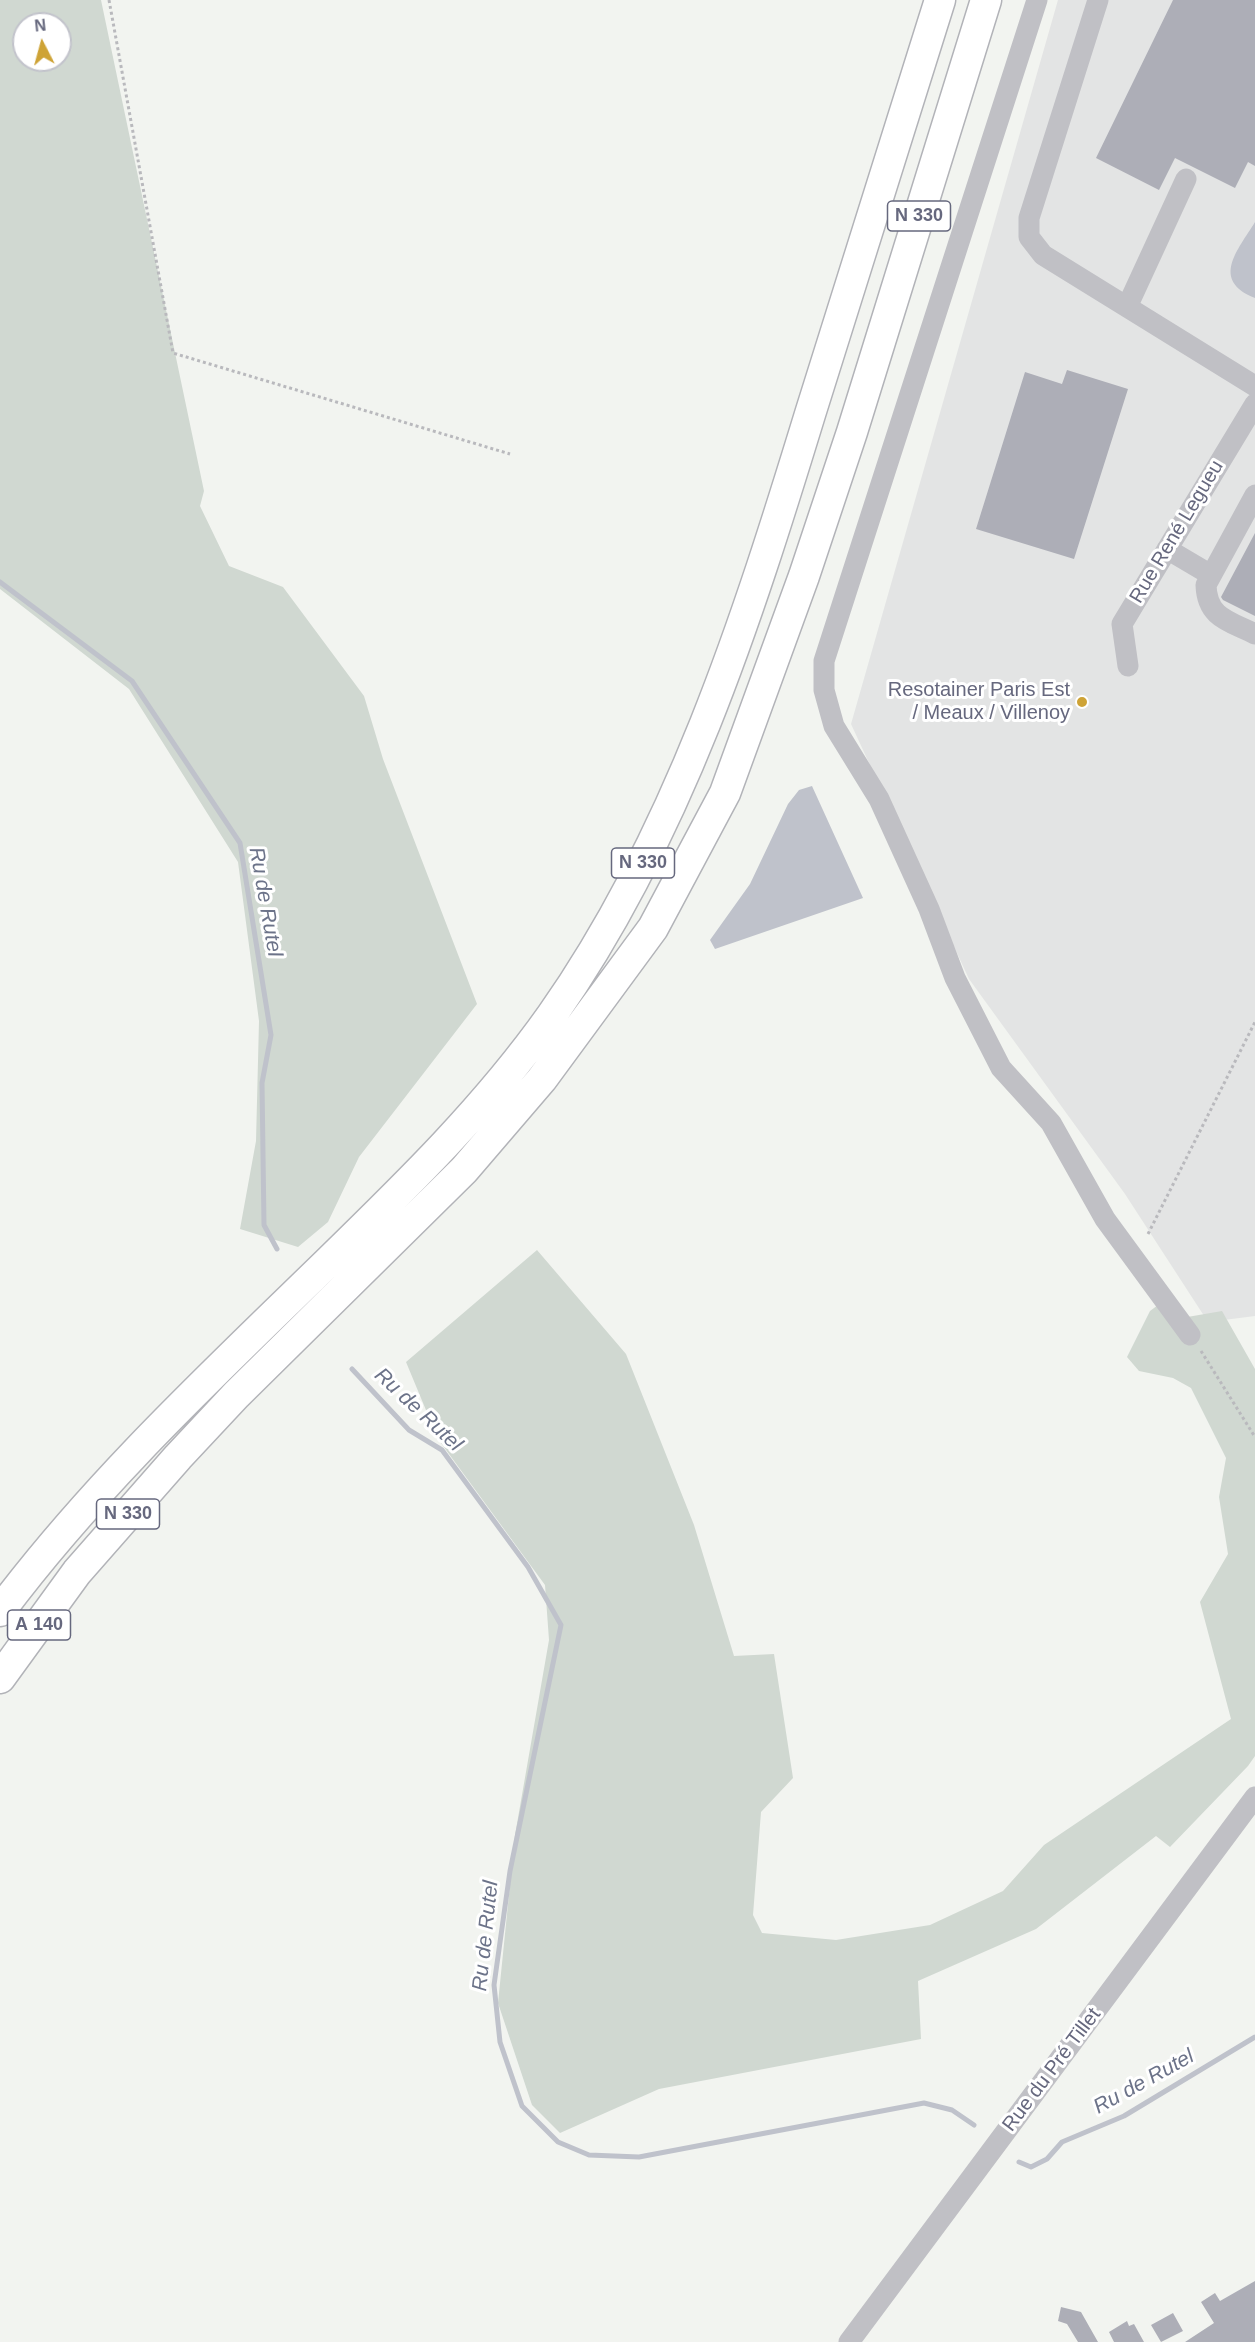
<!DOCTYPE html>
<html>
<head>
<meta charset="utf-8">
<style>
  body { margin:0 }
  #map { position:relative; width:1255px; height:2342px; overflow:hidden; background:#f2f4f0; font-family:Helvetica,sans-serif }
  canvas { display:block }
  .north { position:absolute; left:12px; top:12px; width:60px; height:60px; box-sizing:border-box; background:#fff; border:2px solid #c2c3cb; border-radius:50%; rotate:354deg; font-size:16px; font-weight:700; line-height:24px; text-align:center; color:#66687e }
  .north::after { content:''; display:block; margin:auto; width:21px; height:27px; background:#cea336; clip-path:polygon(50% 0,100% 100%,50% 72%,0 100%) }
</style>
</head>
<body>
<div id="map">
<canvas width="1255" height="2342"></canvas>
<div class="north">N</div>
</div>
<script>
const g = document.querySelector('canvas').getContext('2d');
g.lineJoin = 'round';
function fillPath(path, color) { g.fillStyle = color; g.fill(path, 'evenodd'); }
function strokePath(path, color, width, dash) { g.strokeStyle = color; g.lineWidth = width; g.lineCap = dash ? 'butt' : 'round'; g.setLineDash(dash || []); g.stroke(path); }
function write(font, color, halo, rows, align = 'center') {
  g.font = font + ' Helvetica,sans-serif'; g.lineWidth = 6; g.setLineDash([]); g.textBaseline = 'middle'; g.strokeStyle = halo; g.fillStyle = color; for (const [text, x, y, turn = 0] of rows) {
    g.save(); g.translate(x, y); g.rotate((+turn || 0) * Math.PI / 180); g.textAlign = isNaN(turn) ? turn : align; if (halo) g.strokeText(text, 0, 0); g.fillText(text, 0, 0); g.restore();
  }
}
const built = new Path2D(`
  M1058,0H1255V1316L1208,1322L1125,1194L969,979L851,724Z`);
const green = new Path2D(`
  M0,0H101L204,491L200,506L229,566L283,587L364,696L383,759L477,1004L359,1157L328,1222L298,1247L240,1229L256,1141L259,1021L238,862L129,689L0,589ZM24,24H60V60H24Z
  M537,1250L626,1354L694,1525L734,1656L774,1654L793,1778L761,1812L753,1915L762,1933L836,1940L930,1925L1003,1891L1044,1845L1231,1719L1200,1602L1228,1554L1219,1497L1226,1458L1191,1388L1173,1378L1139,1371L1127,1357L1150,1311L1162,1302L1170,1320L1222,1311L1255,1369V1756L1248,1766L1170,1847L1156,1836L1036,1929L918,1981L921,2039L659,2089L560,2133L532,2105L498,2003L515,1835L549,1640L545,1585L438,1439L406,1362Z`);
const water = new Path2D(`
  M1255,222V298C1210,280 1238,250 1255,222Z
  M812,786L863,898L715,949L710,940L750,884L788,804L799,790Z`);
const stream = new Path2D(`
  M0,582L132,681L240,843L271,1035L262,1083L264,1225L277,1249
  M352,1369L409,1430L442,1450L528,1567L561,1625L510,1871L494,1985L500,2042L522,2106L558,2142L589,2155L639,2157L924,2103L952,2110L974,2125
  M1019,2162L1031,2167L1047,2159L1062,2142L1124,2116L1255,2037`);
const building = new Path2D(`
  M1173,0H1255V166L1248,162L1235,188L1175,158L1159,190L1096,158Z
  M1067,370L1128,389L1074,559L976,529L1025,372L1062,384Z
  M1255,533V616L1223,600L1221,597Z
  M1255,2281V2342H1185L1214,2323L1201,2302L1215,2293L1220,2301Z
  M1061,2307L1081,2312L1098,2342H1078L1067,2324L1058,2321Z
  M1173,2313L1183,2331L1161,2342L1151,2325Z
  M1127,2321L1129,2326L1134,2324L1144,2342H1114L1109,2332Z`);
const path = new Path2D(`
  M109,0L173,353L510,454
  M1148,1234L1255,1022
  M1201,1351L1255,1437`);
const minor = new Path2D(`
  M1037,0L824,661V690L834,726L879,799L929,909L955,978L1001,1068L1051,1123L1105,1219L1190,1335
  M1098,0L1029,218V237L1043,255L1255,386
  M1127,307L1186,179
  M1255,495L1206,585C1207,618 1229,621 1255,634
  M1167,549L1211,575
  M1128,666L1122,624L1255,404
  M849,2342L1255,1797`);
const highway = new Path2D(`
  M0,1611C95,1484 213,1374 327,1263C407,1185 487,1107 552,1015C679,834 747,620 811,411C854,274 897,137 940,0
  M0,1678L77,1572L178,1457L236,1395L464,1170L542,1079L653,928L725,793L804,576L852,432L986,0`);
const markers = [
  [1082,702,6,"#cea336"]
];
const shields = [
  [919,216,63],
  [643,863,63],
  [128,1514,63],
  [39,1625,63]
];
const shieldNames = [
  ["N 330",919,216],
  ["N 330",643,863],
  ["N 330",128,1514],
  ["A 140",39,1625]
];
const streetNames = [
  ["Rue René Legueu",1177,532,-59],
  ["Rue du Pré Tillet",1052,2070,-53]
];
const poiNames = [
  ["Resotainer Paris Est",1070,690],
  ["/ Meaux / Villenoy",1070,713]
];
const waterNames = [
  ["Ru de Rutel",265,902,80],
  ["Ru de Rutel",418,1410,43],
  ["Ru de Rutel",486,1936,-84],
  ["Ru de Rutel",1144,2082,-29]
];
fillPath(built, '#e3e4e4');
fillPath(green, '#d0d8d1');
fillPath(water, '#bfc2cb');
strokePath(stream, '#bfc2cb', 5);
fillPath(building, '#adaeb7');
strokePath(highway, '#b2b3b8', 33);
strokePath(path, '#b9b9bd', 3, [3, 3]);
strokePath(minor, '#c0c0c5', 21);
strokePath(highway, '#fff', 30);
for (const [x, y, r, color] of markers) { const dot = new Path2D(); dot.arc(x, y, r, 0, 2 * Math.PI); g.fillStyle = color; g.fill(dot); strokePath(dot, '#fff', 2); }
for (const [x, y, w] of shields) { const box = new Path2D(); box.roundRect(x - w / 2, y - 15, w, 30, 4.5); g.fillStyle = '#fff'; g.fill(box); strokePath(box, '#66687e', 1.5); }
write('bold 18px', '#66687e', null, shieldNames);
write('20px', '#66687e', '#fff', streetNames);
write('20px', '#66687e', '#fff', poiNames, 'right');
write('italic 21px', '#6c7389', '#fff', waterNames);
</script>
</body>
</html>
